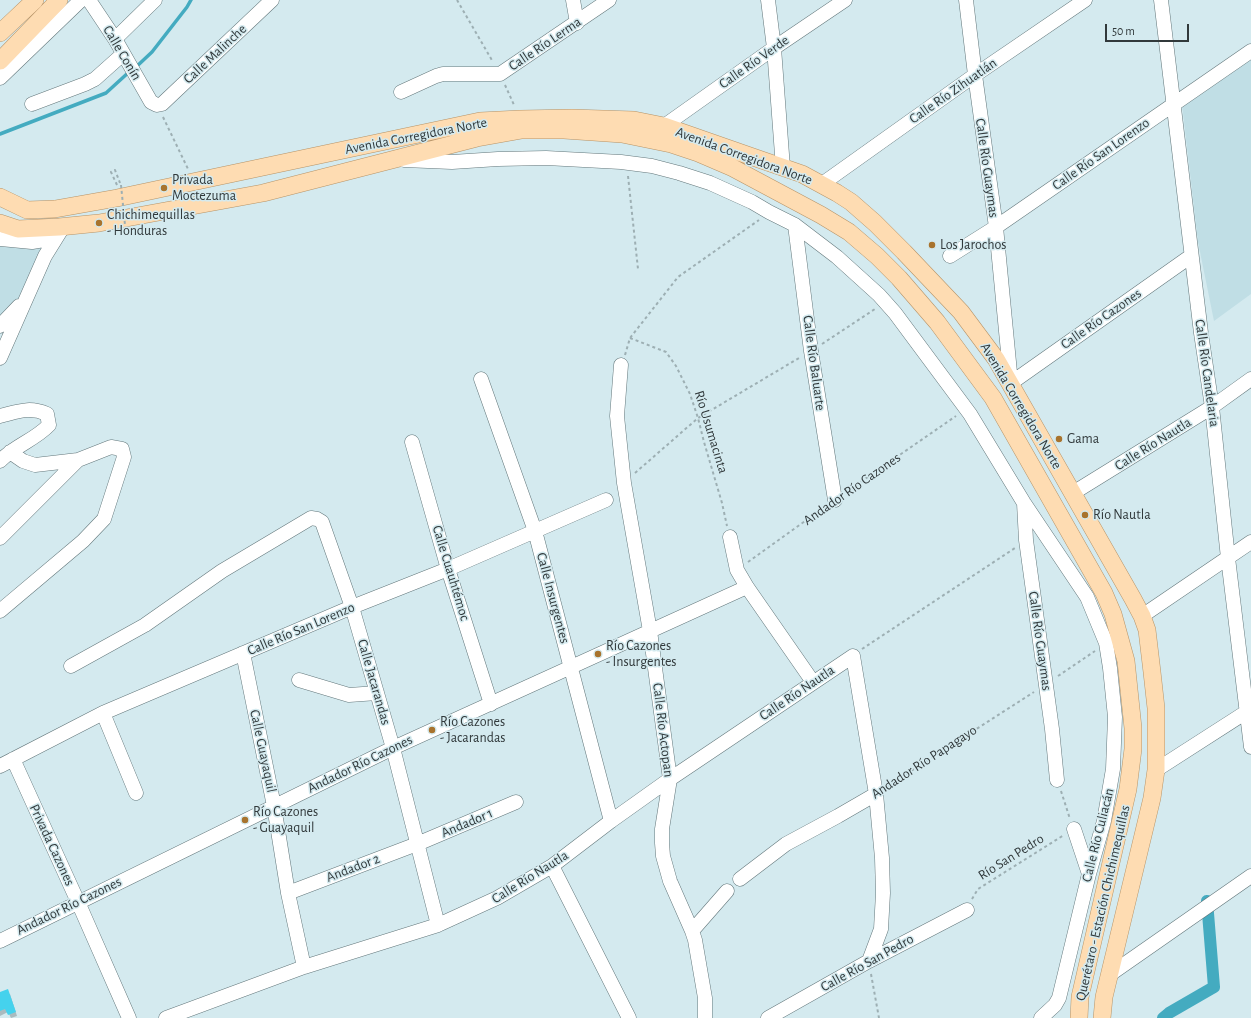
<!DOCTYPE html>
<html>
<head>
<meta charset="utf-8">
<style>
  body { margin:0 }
  #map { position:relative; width:1251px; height:1018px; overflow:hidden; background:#d4eaef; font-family:"Alegreya Sans",sans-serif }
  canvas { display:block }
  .scale { position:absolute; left:1105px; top:24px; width:84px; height:18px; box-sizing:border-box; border:2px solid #31393b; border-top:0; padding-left:5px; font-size:12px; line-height:14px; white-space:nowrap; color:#31393b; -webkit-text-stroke:3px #d4eaef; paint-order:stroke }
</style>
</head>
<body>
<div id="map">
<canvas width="1251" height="1018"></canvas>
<div class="scale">50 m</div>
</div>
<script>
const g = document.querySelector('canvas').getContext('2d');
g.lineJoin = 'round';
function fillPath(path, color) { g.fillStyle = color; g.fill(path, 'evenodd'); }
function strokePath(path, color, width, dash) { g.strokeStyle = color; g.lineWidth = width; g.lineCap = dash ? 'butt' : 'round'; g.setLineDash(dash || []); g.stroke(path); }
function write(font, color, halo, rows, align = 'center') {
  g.font = font + ' "Alegreya Sans",sans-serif'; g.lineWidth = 3; g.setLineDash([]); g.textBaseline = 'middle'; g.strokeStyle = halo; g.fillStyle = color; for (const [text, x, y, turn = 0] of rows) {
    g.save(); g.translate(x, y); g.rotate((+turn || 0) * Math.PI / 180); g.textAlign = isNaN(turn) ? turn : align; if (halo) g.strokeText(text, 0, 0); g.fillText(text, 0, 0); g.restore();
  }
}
const built = new Path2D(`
  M1251,58V294L1214,321L1198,242L1182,104Z
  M0,242L49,246L27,289L0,323Z`);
const shadow = new Path2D(`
  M0,993L10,994L17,1016L11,1018L8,1012L0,1016Z`);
const stream = new Path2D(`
  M136,67L152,52L187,7L191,0
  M0,134L106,93L129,72`);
const canal = new Path2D(`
  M1163,1018L1169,1013L1214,987L1207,901`);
const building = new Path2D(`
  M8,989L16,1012L8,1015L5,1009L0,1011V992Z`);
const path = new Path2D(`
  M457,0L493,62
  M505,85L514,105
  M163,117L188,169
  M628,176L638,269
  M117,185L111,172L115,170L120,183
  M630,338L666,352L676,366L690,394L698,418L704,442L722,503L727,526
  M822,344L875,309
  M625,355L630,338L678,277L759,220
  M635,473L698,418L799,358
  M846,492L956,416
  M748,562L826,506
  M862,649L1015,548
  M1058,676L1095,651
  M886,787L1034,692
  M1061,791L1070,819
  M972,899L978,889L1064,835
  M871,974L879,1018`);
const minor = new Path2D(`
  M89,0L115,39L151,102L157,105L162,104L272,0
  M573,0L577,23
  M768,0L774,48L783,168
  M966,0L975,75L996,227L1011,383L1191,256
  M1161,0L1201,333L1212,407L1228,558L1251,747
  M115,39L155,0
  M0,78L81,0
  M401,92L436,76L443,74H500L609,0
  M32,104L85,84L95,79L123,54
  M664,126L774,48L845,0
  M404,160L452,162L498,159L546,158L621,162L652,166L679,173L710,183L752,202L769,212L795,225L837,257L879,295L895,313L970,414L1024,503L1087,597L1106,643L1110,668L1115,717L1113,769L1104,821L1089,874L1059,998L1055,1005L1041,1018
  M822,184L975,75L1085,0
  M795,225L811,351L835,500
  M0,239L32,242L56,238
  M950,256L996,227L1251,51
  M0,326L19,306
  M0,358L45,256L63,227
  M621,365L617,416L624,483L650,631L670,779L662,829V843L663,856L670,881L692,931L695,940L705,998V1018
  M481,379L535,531L611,821
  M0,416C17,412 29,406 47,414L49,425C35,440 14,446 0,461
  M412,442L448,569L491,704
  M1073,493L1212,407L1251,379
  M1024,503L1026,540L1052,729L1057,780
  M730,537L737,570L747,587L813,682
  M0,538L78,460
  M0,611L83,541L104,519L124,457L122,449L111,447L78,460L35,465L23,461L10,452
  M1142,616L1251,542
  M243,653L274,806L288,893L304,967
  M71,666L145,625L222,571L311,518L317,519L322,522L352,607L393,748L438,925
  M299,680L349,695L377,693
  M103,713L136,793
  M13,759L78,902L129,1018
  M0,766L103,713L352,607L448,569L606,500
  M1156,770L1251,709
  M1074,829L1089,874
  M552,866L629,1018
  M740,879L786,844L838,816L876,794
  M288,893L417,844L516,802
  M692,931L727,891
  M0,941L393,748L747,587
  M1109,975L1251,876
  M166,1018L304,967L438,925L497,898L552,866L611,821L670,779L853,656L876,794L882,858L883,893L881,929L869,961
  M768,1018L869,961L967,910`);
const major = new Path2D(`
  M0,33L35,0
  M0,61L59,0
  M0,197L27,210L55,209L117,198L480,121L520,119L572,118L634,120L664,126L750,156L802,174L837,193L851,202L875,223L904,252L961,312L996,359L1133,599L1142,616L1147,630L1152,672L1156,708V770L1152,798L1104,997L1102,1018
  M0,223L18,229L59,227L99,223L263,193L477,138L522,130H564L622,134L671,144L698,153L733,168L821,215L849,232L877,256L899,278L937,322L993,398L1104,593L1113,614L1126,661L1133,728V749L1128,789L1080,997L1079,1018`);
const pathBridge = new Path2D(`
  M121,185L125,225`);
const markers = [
  [164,188,4,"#a8732d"],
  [99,223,4,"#a8732d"],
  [932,245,4,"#a8732d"],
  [1059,439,4,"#a8732d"],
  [1085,515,4,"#a8732d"],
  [598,654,4,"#a8732d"],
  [432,730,4,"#a8732d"],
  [245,820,4,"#a8732d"]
];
const streetNames = [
  ["Calle Río Lerma",545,44,-34],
  ["Calle Conín",122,53,59],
  ["Calle Malinche",215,54,-43],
  ["Calle Río Verde",754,62,-35],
  ["Calle Río Zihuatlán",953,91,-35],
  ["Avenida Corregidora Norte",416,136,-11],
  ["Calle Río San Lorenzo",1101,154,-35],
  ["Avenida Corregidora Norte",744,156,20],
  ["Calle Río Guaymas",987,168,82],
  ["Calle Río Cazones",1101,319,-35],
  ["Calle Río Baluarte",814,363,82],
  ["Calle Río Candelaria",1207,373,82],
  ["Avenida Corregidora Norte",1021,406,59],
  ["Río Usumacinta",711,432,73],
  ["Calle Río Nautla",1153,444,-32],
  ["Andador Río Cazones",852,489,-35],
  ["Calle Cuauhtémoc",451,573,73],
  ["Calle Insurgentes",553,598,75],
  ["Calle Río San Lorenzo",301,629,-23],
  ["Calle Río Guaymas",1040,641,82],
  ["Calle Jacarandas",374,682,74],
  ["Calle Río Nautla",797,693,-34],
  ["Calle Río Actopan",663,730,83],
  ["Calle Guayaquil",263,751,78],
  ["Andador Río Papagayo",924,762,-33],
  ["Andador Río Cazones",360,764,-26],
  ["Andador 1",467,823,-23],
  ["Calle Río Culiacán",1098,835,-76],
  ["Privada Cazones",52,845,65],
  ["Río San Pedro",1011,857,-32],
  ["Andador 2",353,868,-21],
  ["Calle Río Nautla",530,877,-32],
  ["Querétaro - Estación Chichimequillas",1103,903,-77],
  ["Andador Río Cazones",69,906,-26],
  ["Calle Río San Pedro",867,963,-29]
];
const poiNames = [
  ["Privada",172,180],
  ["Moctezuma",172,196],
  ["Chichimequillas",107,215],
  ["- Honduras",107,231],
  ["Los Jarochos",940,245],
  ["Gama",1067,439],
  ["Río Nautla",1093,515],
  ["Río Cazones",606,646],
  ["- Insurgentes",606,662],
  ["Río Cazones",440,722],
  ["- Jacarandas",440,738],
  ["Río Cazones",253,812],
  ["- Guayaquil",253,828]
];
fillPath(built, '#c0dee5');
fillPath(shadow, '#0003');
strokePath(stream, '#44abc0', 3.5);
strokePath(canal, '#44abc0', 12);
fillPath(building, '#45d2ed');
strokePath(minor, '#63777b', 15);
strokePath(major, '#b69367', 18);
strokePath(path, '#9dafb3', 2, [3, 3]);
strokePath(minor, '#fff', 14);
strokePath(major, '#fedcb2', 17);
strokePath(pathBridge, '#9dafb3', 2, [3, 3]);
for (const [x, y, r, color] of markers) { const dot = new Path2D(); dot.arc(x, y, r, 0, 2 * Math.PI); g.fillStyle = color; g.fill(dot); strokePath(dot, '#d4eaef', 1.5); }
write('14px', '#31393b', '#d4eaef', streetNames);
write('14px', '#31393b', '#d4eaef', poiNames, 'left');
</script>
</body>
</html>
